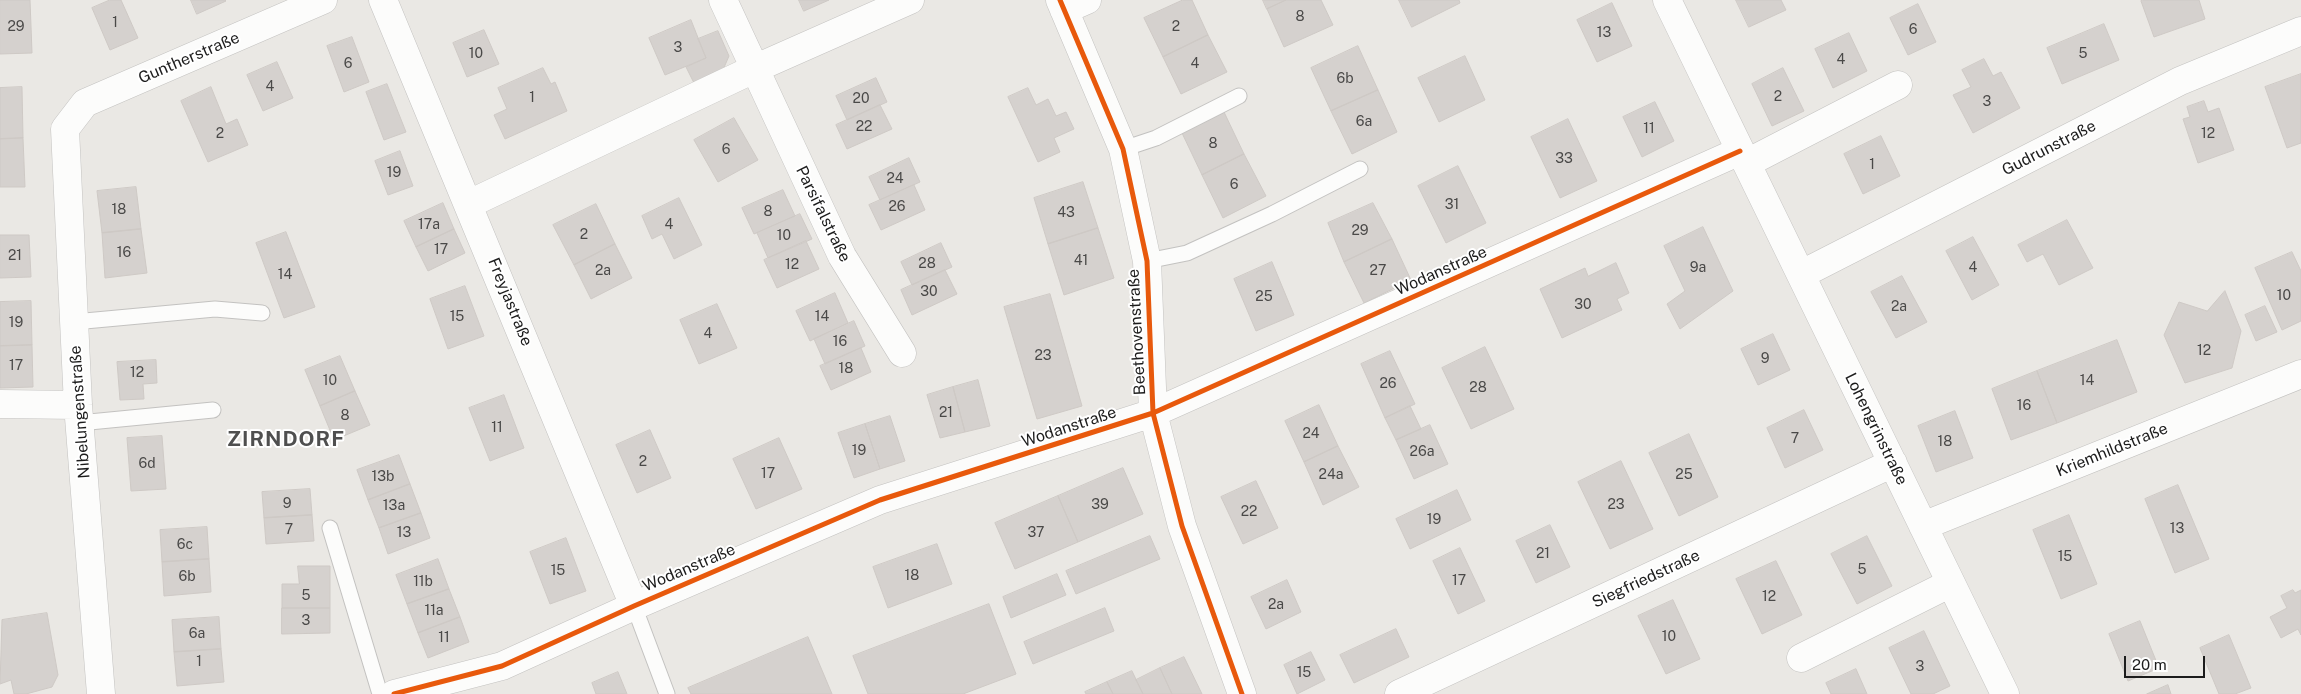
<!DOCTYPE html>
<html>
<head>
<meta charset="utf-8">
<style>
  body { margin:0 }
  #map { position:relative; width:2301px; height:694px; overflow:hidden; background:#eae8e4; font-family:"Public Sans",sans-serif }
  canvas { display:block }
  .scale { position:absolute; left:2124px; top:656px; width:81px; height:22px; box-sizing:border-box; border:2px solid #1c1c1c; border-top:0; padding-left:6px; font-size:15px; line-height:18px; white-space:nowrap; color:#1c1c1c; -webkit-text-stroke:4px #fff; paint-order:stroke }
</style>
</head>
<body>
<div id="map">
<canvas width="2301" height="694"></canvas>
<div class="scale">20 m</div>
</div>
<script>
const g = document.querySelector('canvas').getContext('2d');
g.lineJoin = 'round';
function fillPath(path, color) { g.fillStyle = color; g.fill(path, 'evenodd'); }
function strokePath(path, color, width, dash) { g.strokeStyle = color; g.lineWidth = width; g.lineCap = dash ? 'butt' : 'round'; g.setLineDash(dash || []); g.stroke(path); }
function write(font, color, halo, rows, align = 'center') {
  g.font = font + ' "Public Sans",sans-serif'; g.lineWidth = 4; g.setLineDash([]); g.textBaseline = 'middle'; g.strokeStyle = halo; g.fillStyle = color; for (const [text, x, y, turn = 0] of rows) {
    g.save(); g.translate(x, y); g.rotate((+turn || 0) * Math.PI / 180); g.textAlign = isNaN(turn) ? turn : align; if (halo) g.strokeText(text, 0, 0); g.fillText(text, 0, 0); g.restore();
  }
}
const building = new Path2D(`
  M0,0H30L32,53L0,54Z
  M110,0H121L138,38L110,50L92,8Z
  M191,0H225L226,1L197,14Z
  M799,0H829L804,11Z
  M1183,0H1192L1208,35L1163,57L1144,18Z
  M1263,0H1286L1267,9Z
  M1286,0H1321L1333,25L1284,47L1267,9Z
  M1399,0H1459L1460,3L1412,27Z
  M1736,0H1781L1786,10L1749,27Z
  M2143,0H2199L2205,19L2154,37L2141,1Z
  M1612,3L1632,46L1597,62L1577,20Z
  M1918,4L1936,42L1908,55L1890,18Z
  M691,20L706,58L665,75L649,38Z
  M2104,24L2119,60L2062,84L2047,48Z
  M484,30L499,64L467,77L453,43Z
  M718,31L729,56L722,72L694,83L686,67L706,58L698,39Z
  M1849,33L1867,71L1833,88L1815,49Z
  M1208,35L1227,72L1181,94L1163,57Z
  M352,37L369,82L344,92L327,46Z
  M1358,46L1378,90L1331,111L1311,68Z
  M1465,56L1485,100L1439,122L1418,78Z
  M1984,59L1993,76L2001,72L2020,108L1973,133L1953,95L1971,87L1962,70Z
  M277,62L293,98L263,111L247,75Z
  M543,68L551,84L555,82L567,111L505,139L494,115L507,109L498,88Z
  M1783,68L1804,111L1772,126L1752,84Z
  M2301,74V143L2287,148L2265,87Z
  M876,78L887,102L847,120L836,96Z
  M387,84L406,132L384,140L366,92Z
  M22,87L23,138L0,139V88Z
  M211,87L226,124L237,119L248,145L208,162L181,101Z
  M1028,88L1036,105L1048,99L1056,116L1066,112L1074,129L1054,138L1060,152L1038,162L1008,97Z
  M1378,90L1397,132L1352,154L1331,111Z
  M2204,101L2208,112L2219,108L2234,150L2198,163L2183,119L2190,117L2187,107Z
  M1655,102L1674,141L1642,157L1623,117Z
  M880,105L892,129L847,149L836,125Z
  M1224,112L1244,154L1202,175L1182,133Z
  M734,118L758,160L718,182L694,140Z
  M1568,119L1597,181L1560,198L1531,137Z
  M1881,136L1900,176L1863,194L1844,154Z
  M23,138L25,187H0V139Z
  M400,151L413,186L388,195L375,161Z
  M1244,154L1266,196L1223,218L1202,175Z
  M909,158L920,182L880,200L869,177Z
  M1458,166L1486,223L1446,243L1418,186Z
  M1083,182L1098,228L1048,244L1034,198Z
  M914,185L925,210L881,230L869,205Z
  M136,187L141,229L102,233L97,191Z
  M783,190L795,216L754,234L742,208Z
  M679,198L702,245L674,259L662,234L652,239L642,216Z
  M443,203L454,229L416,247L404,221Z
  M1373,203L1392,239L1344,262L1328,223Z
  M596,204L615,244L574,265L553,225Z
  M800,214L812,239L768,258L757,233Z
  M2067,220L2093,268L2059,285L2043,254L2027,262L2018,245Z
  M1703,227L1733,291L1680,329L1667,304L1685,291L1664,246Z
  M1098,228L1114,278L1064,295L1048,244Z
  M141,229L147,273L105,278L102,233Z
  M454,229L465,253L428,271L416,247Z
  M286,232L315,307L284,318L256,243Z
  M0,235H29L31,277L0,278Z
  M1973,237L1999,285L1972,300L1946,251Z
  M1392,239L1411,280L1364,303L1344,262Z
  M806,241L819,269L777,288L764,260Z
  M941,243L952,267L912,285L901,262Z
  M615,244L632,278L591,299L574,265Z
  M2292,252L2301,271V321L2282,330L2255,268Z
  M1272,262L1294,315L1256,331L1234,279Z
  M1616,263L1629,293L1617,299L1622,310L1562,338L1540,289L1585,268L1588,276Z
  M945,270L957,294L912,315L901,290Z
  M1902,276L1927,322L1896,338L1871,292Z
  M465,286L484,336L448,349L430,299Z
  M2225,291L2241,331L2232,368L2185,383L2164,335L2179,302L2207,311Z
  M835,293L848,323L810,341L796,311Z
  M1050,294L1082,406L1037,419L1004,307Z
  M31,301L32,345L0,346V302Z
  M717,304L737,348L699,364L680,320Z
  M2265,306L2277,332L2256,341L2245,315Z
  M854,321L865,346L825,364L814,339Z
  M1773,334L1790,370L1758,385L1741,349Z
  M2117,340L2137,392L2057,423L2037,371Z
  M32,345L33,387L0,388V346Z
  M1485,347L1514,409L1471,429L1442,368Z
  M861,348L871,372L831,390L820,366Z
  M1390,351L1415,404L1385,418L1361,364Z
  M340,356L355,391L320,406L305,370Z
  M156,360L157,383L143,384L144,399L120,400L117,362Z
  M2037,371L2057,423L2011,440L1992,389Z
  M978,380L990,426L965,432L953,387Z
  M953,387L965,432L940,438L927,395Z
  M355,391L370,425L334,440L320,406Z
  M504,395L524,448L490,461L469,408Z
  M1319,405L1338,446L1304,462L1285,421Z
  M1410,406L1421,429L1396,440L1385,418Z
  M1804,410L1823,450L1785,468L1767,428Z
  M1955,411L1973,458L1936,472L1918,426Z
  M890,416L905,461L880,469L865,424Z
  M865,424L880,469L854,478L838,433Z
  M1430,425L1448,464L1414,479L1396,440Z
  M650,430L671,478L637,493L616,445Z
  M1689,434L1718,497L1679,516L1649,453Z
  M162,436L166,489L131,491L127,438Z
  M779,438L802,489L756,509L733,459Z
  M1338,446L1359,487L1323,505L1304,462Z
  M399,455L410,484L368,500L357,470Z
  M1621,461L1653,529L1610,549L1578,482Z
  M1123,468L1143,514L1078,542L1058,496Z
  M1256,481L1278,528L1243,544L1221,497Z
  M410,484L421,513L379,528L368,500Z
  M2178,485L2209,559L2175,573L2145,499Z
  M310,489L312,515L264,518L262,492Z
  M1457,490L1471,520L1410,549L1396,519Z
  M1058,496L1078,542L1015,569L995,523Z
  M421,513L430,538L388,554L379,528Z
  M312,515L314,541L266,544L264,518Z
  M2069,515L2097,584L2061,599L2033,530Z
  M1550,525L1570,567L1536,583L1516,541Z
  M207,527L209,559L162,562L160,530Z
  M1150,536L1160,559L1076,594L1066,571Z
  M1867,536L1892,586L1857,604L1831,554Z
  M566,538L586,591L550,604L530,552Z
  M937,544L952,584L888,608L873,567Z
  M1460,548L1485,601L1458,614L1433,561Z
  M209,559L211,592L164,596L162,562Z
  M438,559L449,589L407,604L396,575Z
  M1776,561L1802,615L1762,634L1736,579Z
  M298,566H330V608H282V584H299Z
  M1057,574L1066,595L1011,618L1003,597Z
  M1287,580L1301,612L1266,629L1251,597Z
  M449,589L460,617L418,633L407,604Z
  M2293,590L2295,593L2301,590V635L2298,629L2281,638L2270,617L2287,608L2281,596Z
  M1673,600L1700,659L1666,674L1638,616Z
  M989,604L1016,674L963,694H868L853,656Z
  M282,608H330V633L282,634Z
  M1105,608L1114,631L1033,664L1024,642Z
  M47,613L58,675L52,687L26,694H14L11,680L0,684L2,620Z
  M219,617L221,649L174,652L172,620Z
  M460,617L469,642L428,658L418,633Z
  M2140,621L2159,668L2128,681L2109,634Z
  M1396,629L1409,657L1354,683L1340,655Z
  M1924,631L1950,686L1933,694H1911L1889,648Z
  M2229,635L2251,688L2235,694H2219L2200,648Z
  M808,637L832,694H691L688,688Z
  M221,649L224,682L177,686L174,652Z
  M1311,652L1325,680L1297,694L1284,665Z
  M1184,657L1202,694H1172L1160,668Z
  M1160,668L1172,694H1143L1136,680Z
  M1856,669L1867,694H1831L1826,683Z
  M1132,671L1143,694H1113L1107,682Z
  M618,672L627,694H596L592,683Z
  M1107,682L1113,694H1086L1085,692Z
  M2168,685L2171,694H2147Z`);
const lane = new Path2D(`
  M1123,149L1156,138L1239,96
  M1147,261L1187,253L1272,214L1360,169
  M74,322L215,309L262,313
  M79,423L213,410
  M330,528L380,694
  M634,606L667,694`);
const street = new Path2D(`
  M383,0L634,606
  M723,0L842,256L902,353
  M1060,0L1123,149L1147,261L1153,413L1182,526L1242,694
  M1667,0L2005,694
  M1064,10L1087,0
  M1747,163L1898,85
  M469,204L754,69L910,0
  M1802,274L2180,81L2301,31
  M0,404L78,405
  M1923,526L2301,374
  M1801,658L1951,583
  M101,694L78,405L65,129L85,103L323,0
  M394,694L502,666L634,606L880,500L1153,413L1740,151
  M1399,694L1893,463`);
const cycleway = new Path2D(`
  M1060,0L1123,149L1147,261L1153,413L1182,526L1242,694
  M394,694L502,666L634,606L880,500L1153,413L1740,151`);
const numberNames = [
  ["8",1300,17],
  ["1",115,23],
  ["29",16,27],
  ["2",1176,27],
  ["6",1913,30],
  ["13",1604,33],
  ["3",678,48],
  ["10",476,54],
  ["5",2083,54],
  ["4",1841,60],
  ["6",348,64],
  ["4",1195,64],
  ["6b",1345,79],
  ["4",270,87],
  ["2",1778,97],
  ["1",532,98],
  ["20",861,99],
  ["3",1987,102],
  ["6a",1364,122],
  ["22",864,127],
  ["11",1649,129],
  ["2",220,134],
  ["12",2208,134],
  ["8",1213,144],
  ["6",726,150],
  ["33",1564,159],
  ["1",1872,165],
  ["19",394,173],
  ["24",895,179],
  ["6",1234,185],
  ["31",1452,205],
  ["26",897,207],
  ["18",119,210],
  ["8",768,212],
  ["43",1066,213],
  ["17a",429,225],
  ["4",669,225],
  ["29",1360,231],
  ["2",584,235],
  ["10",784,236],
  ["17",441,250],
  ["16",124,253],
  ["21",15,256],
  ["41",1081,261],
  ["28",927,264],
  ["12",792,265],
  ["9a",1698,268],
  ["4",1973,268],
  ["2a",603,271],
  ["27",1378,271],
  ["14",285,275],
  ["30",929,292],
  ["10",2284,296],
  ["25",1264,297],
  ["30",1583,305],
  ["2a",1899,307],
  ["15",457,317],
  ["14",822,317],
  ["19",16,323],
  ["4",708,334],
  ["16",840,342],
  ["12",2204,351],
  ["23",1043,356],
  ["9",1765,359],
  ["17",16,366],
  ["18",846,369],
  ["12",137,373],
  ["10",330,381],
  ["14",2087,381],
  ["26",1388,384],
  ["28",1478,388],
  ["16",2024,406],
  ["21",946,413],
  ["8",345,416],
  ["11",497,428],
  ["24",1311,434],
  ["7",1795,439],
  ["18",1945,442],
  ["19",859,451],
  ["26a",1422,452],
  ["2",643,462],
  ["6d",147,464],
  ["17",768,474],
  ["24a",1331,475],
  ["25",1684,475],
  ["13b",383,477],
  ["9",287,504],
  ["39",1100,505],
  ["23",1616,505],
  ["13a",394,506],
  ["22",1249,512],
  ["19",1434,520],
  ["13",2177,529],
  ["7",289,530],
  ["13",404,533],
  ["37",1036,533],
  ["6c",185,545],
  ["21",1543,554],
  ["15",2065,557],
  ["5",1862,570],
  ["15",558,571],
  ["18",912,576],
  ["6b",187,577],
  ["17",1459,581],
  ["11b",423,582],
  ["5",306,596],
  ["12",1769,597],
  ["2a",1276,605],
  ["11a",434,611],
  ["3",306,621],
  ["6a",197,634],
  ["10",1669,637],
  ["11",444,638],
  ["1",199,662],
  ["3",1920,667],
  ["15",1304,673]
];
const streetNames = [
  ["Guntherstraße",189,58,-23],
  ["Gudrunstraße",2049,148,-27],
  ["Parsifalstraße",823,214,64],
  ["Wodanstraße",1441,271,-24],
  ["Freyjastraße",510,302,68],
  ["Beethovenstraße",1137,332,-93],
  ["Nibelungenstraße",80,412,-94],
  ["Wodanstraße",1069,427,-18],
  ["Lohengrinstraße",1876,429,64],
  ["Kriemhildstraße",2112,450,-22],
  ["Wodanstraße",689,568,-23],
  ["Siegfriedstraße",1646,579,-25]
];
const districtNames = [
  ["ZIRNDORF",286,440]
];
fillPath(building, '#d5d1ce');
strokePath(building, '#cec9c5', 1);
strokePath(lane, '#c3c2c0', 17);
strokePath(street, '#c3c2c0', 29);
strokePath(lane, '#fcfcfb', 15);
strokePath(street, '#fcfcfb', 28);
strokePath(cycleway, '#e8590c', 5);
write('14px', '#4a4948', null, numberNames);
write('16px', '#1c1c1c', '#fff', streetNames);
g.letterSpacing = '1px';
write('bold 21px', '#4f4f4f', '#fff', districtNames);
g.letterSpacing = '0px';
</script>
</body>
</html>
